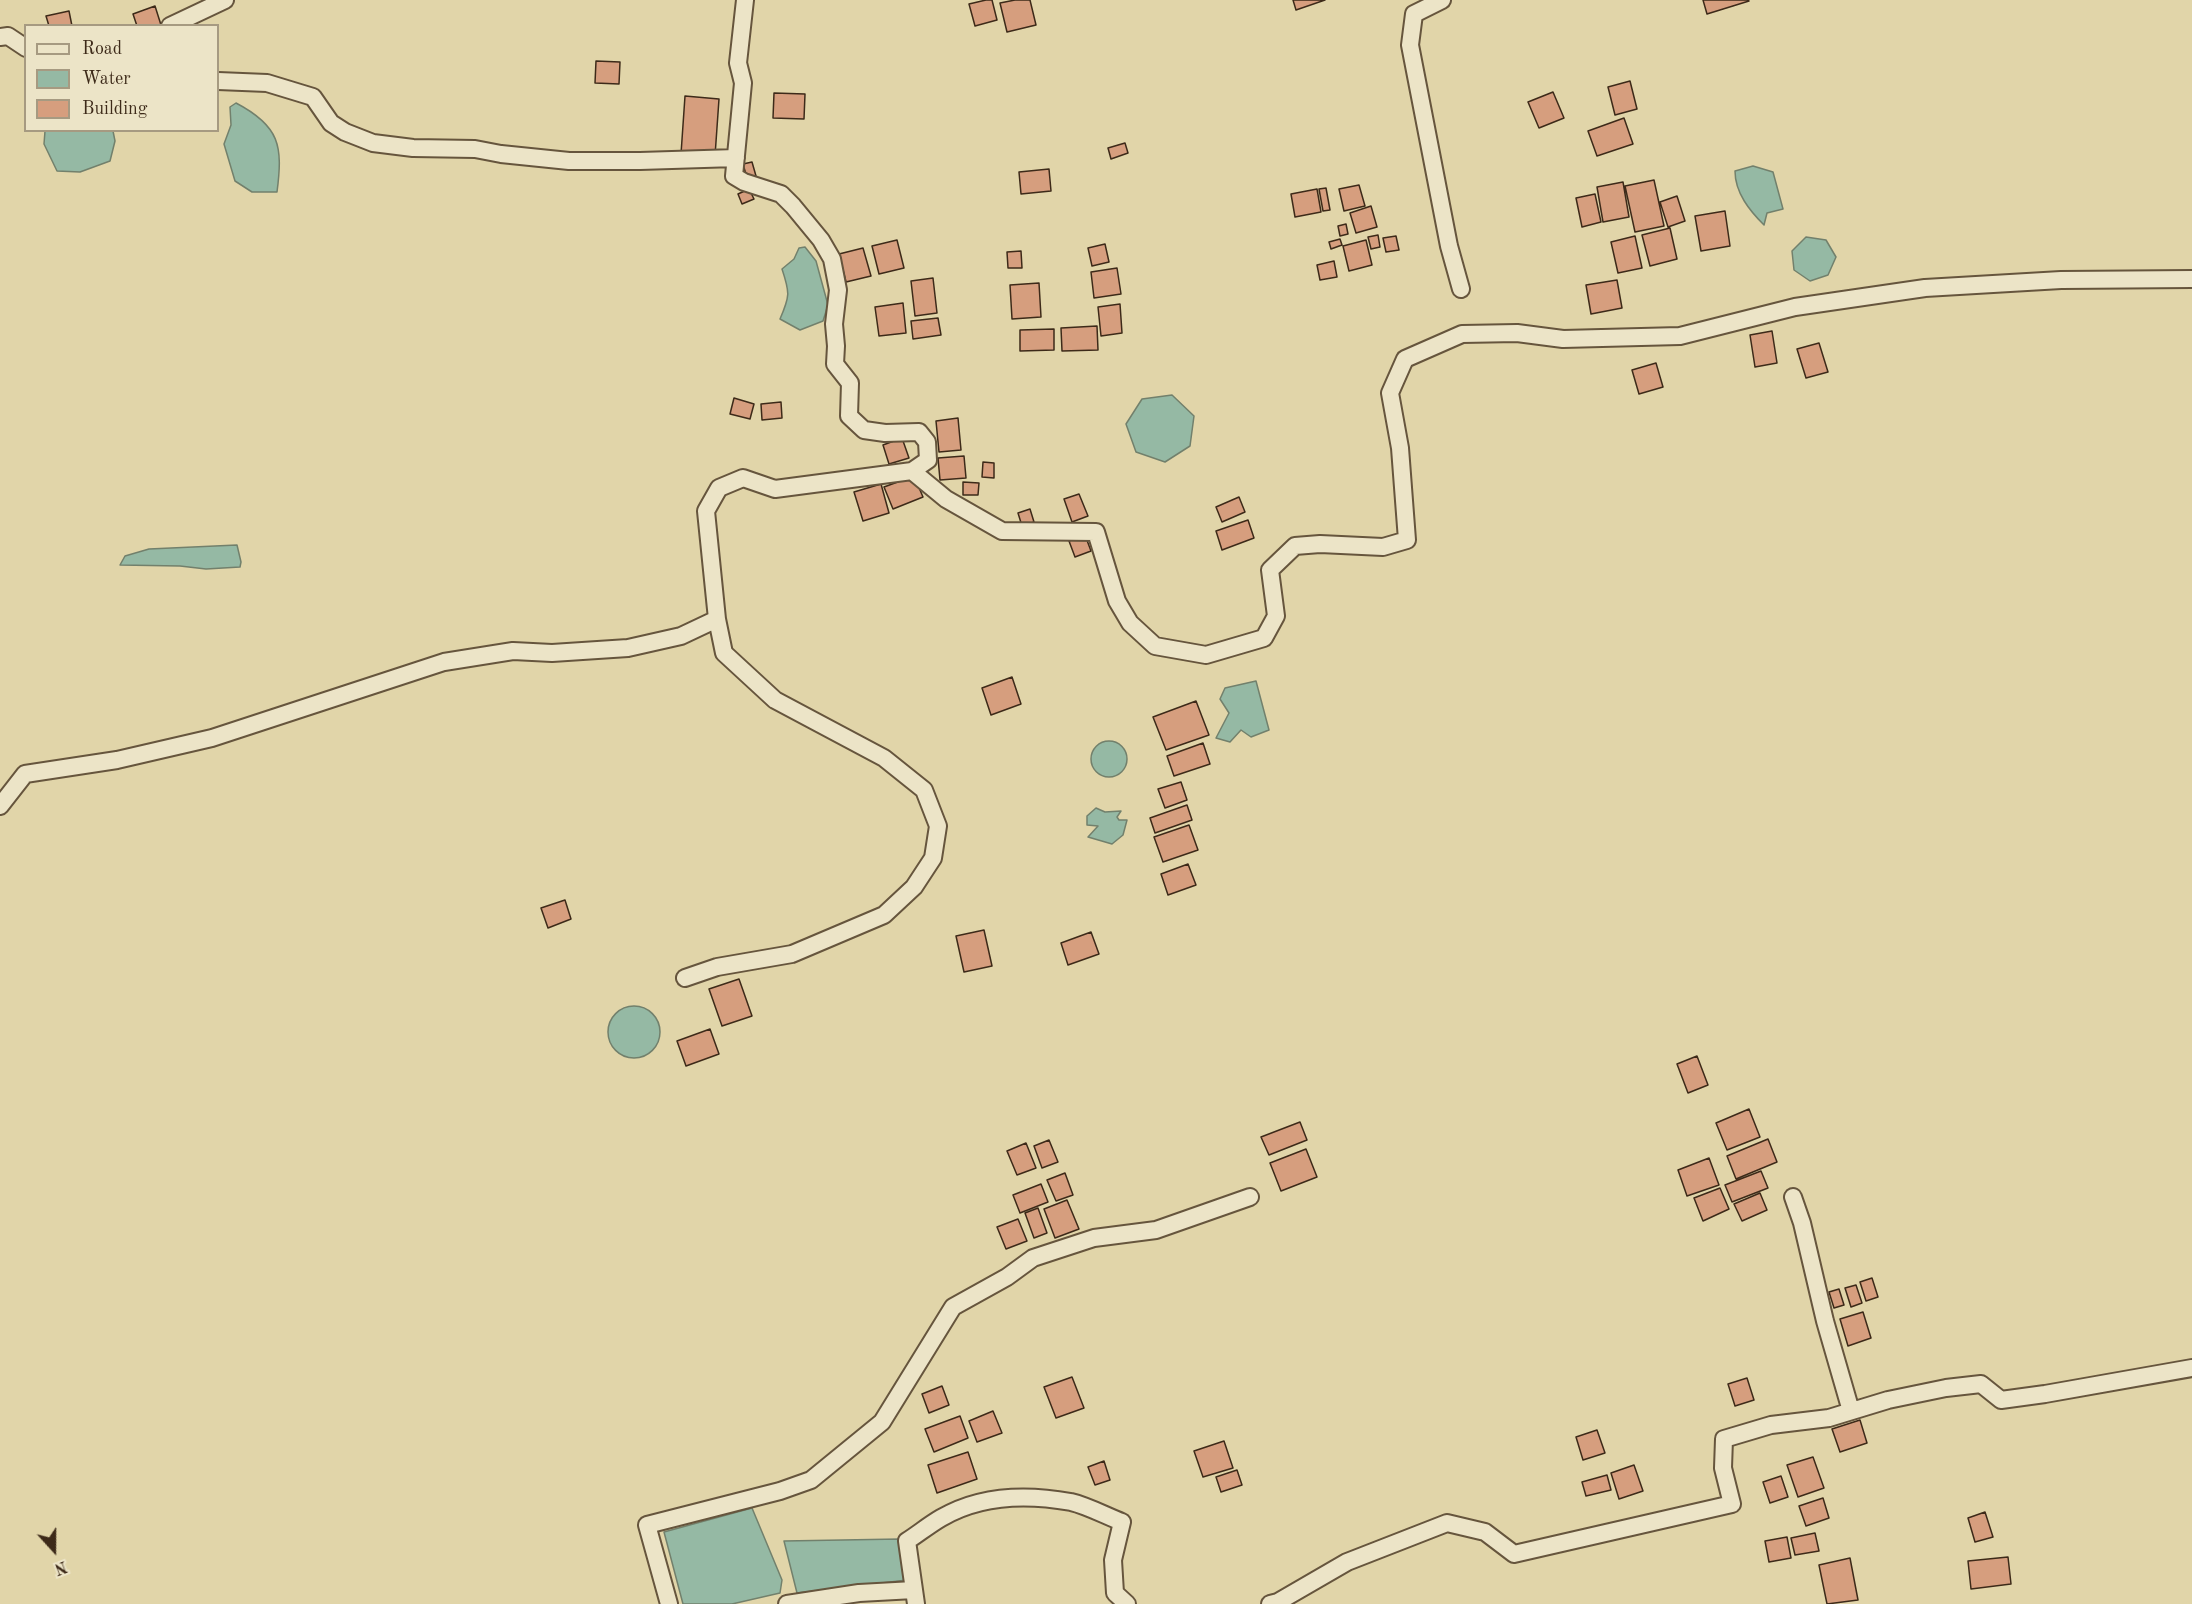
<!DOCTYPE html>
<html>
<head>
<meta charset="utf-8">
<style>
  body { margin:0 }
  #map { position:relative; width:2192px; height:1604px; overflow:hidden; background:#e1d5a9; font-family:"Old Standard TT",serif }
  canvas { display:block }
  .legend { position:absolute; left:24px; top:24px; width:195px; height:108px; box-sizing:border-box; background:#ece4c7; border:2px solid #a69a81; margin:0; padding:8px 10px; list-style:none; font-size:18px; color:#3d2a19 }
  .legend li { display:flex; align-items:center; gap:12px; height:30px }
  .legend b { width:30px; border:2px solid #a69a81 }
  .north { position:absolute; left:24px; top:1520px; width:60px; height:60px; -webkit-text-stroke:4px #ece4c7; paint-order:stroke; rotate:159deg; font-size:16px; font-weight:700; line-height:24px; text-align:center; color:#3d2a19 }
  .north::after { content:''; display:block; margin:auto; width:21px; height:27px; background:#3d2a19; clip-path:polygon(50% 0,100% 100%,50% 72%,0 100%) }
</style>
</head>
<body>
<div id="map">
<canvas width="2192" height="1604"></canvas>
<ul class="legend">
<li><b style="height:8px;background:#ece4c7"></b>Road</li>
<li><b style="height:16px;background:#95b9a4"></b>Water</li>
<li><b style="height:16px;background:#d69e7e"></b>Building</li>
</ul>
<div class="north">N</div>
</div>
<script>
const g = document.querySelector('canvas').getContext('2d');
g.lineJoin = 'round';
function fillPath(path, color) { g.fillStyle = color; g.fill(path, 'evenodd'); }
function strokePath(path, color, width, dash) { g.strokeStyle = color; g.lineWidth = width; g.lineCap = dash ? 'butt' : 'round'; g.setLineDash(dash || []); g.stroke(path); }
const water = new Path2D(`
  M236,103C280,126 283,146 277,192H252L235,181L224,144L231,125L230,107Z
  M45,131H113L115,141L110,161L80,172L57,171L44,144Z
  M1753,166L1773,172L1783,209L1767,213L1764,225C1750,211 1735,193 1735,171Z
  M1806,237L1826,240L1836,257L1828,275L1810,281L1794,270L1792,251Z
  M805,247L816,261L828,305L823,321L800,330L780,319C790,296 790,293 782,269L794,259L799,248Z
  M1172,395L1194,416L1190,446L1165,462L1136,452L1126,424L1142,399Z
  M237,545L241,562L240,567L206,569L180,566L120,565L125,556L149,549Z
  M1256,681L1269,730L1251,737L1241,730L1230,742L1216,738L1229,713L1220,699L1225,688Z
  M1091 759a18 18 0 1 1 36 0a18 18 0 1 1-36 0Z
  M1096,808L1105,812L1121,811L1117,817L1119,820H1127L1123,835L1112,844L1088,837L1098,826L1087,825V816Z
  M608 1032a26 26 0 1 1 52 0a26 26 0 1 1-52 0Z
  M752,1508L782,1580L780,1593L732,1604H683L664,1532Z
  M900,1539L907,1580L797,1593L784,1541Z`);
const building = new Path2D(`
  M986,0H992L997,20L975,26L969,4Z
  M1015,0H1030L1036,25L1007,32L1000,3Z
  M1293,0H1325L1296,10Z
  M1703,0H1748L1749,1L1707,14Z
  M155,6L161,25L137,26L133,14Z
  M69,11L72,26H49L46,16Z
  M596,61L620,62L619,84L595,83Z
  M1630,81L1637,109L1615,115L1608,87Z
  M1553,92L1564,118L1539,128L1528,102Z
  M774,93L805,94L804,119L773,118Z
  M685,96L719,99L715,156L681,154Z
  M1624,118L1633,144L1597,156L1588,131Z
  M1125,143L1128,153L1111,159L1108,148Z
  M752,162L756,176L747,178L743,164Z
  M1049,169L1051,191L1021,194L1019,172Z
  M1654,180L1664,226L1635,232L1625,186Z
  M1623,182L1629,217L1603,222L1597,187Z
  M1359,185L1365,206L1344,211L1339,189Z
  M1326,188L1330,210L1323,211L1319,189Z
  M749,189L754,199L742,204L738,194Z
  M1317,189L1321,212L1295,217L1291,194Z
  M1595,194L1601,222L1582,227L1576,198Z
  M1677,196L1685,221L1668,227L1660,202Z
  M1371,206L1377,227L1356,233L1350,213Z
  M1725,211L1730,246L1701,251L1695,216Z
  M1346,224L1348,234L1340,236L1338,226Z
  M1670,228L1677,259L1650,266L1642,235Z
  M1378,235L1380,247L1371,249L1368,237Z
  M1396,236L1399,250L1386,252L1383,238Z
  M1635,236L1642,268L1618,273L1611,242Z
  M1340,239L1342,245L1331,249L1329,242Z
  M897,240L904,268L879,274L872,246Z
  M1366,240L1372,265L1349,271L1343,246Z
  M1105,244L1109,262L1092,266L1088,248Z
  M863,248L871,276L846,282L839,254Z
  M1021,251L1022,268H1008L1007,252Z
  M1334,261L1337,277L1320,280L1317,265Z
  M1117,268L1121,294L1094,298L1091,272Z
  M933,278L937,313L915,316L911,281Z
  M1617,280L1622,308L1591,314L1586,285Z
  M1039,283L1041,317L1012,319L1010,285Z
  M903,303L906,333L879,336L875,307Z
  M1120,304L1122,333L1101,336L1098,307Z
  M938,318L941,335L913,339L911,321Z
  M1097,326L1098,350L1062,351L1061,328Z
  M1054,329V350L1020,351V330Z
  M1772,331L1777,363L1755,367L1750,335Z
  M1819,343L1828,372L1806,378L1797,349Z
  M1656,363L1663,387L1639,394L1632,370Z
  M734,398L754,404L750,419L730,414Z
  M781,402L782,418L762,420L761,404Z
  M958,418L961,450L939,452L936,421Z
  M902,438L909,458L889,464L883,445Z
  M964,456L966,478L940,480L938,458Z
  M983,462L994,463V478L982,477Z
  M914,476L923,497L893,509L884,487Z
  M963,482L979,483L978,495H963Z
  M881,484L889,513L863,521L854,492Z
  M1079,494L1088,516L1072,522L1064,499Z
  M1239,497L1245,512L1222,522L1216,507Z
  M1030,509L1034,522L1022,526L1018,513Z
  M1248,520L1254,538L1222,550L1216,531Z
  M1085,535L1091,551L1075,557L1069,541Z
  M1012,677L1021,704L991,715L982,688Z
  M1196,701L1209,735L1166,750L1153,717Z
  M1203,743L1210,764L1174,776L1167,756Z
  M1181,782L1187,800L1165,808L1158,789Z
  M1187,805L1192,820L1155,833L1150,818Z
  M1189,825L1198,850L1163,862L1154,837Z
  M1188,864L1196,885L1168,895L1161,874Z
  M565,900L571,919L548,928L541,908Z
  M984,930L992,966L964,972L956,936Z
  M1091,932L1099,954L1068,965L1061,943Z
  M739,979L752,1016L722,1026L709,989Z
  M710,1029L719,1054L686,1066L677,1041Z
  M1697,1056L1708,1085L1688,1093L1677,1064Z
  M1749,1109L1760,1137L1727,1150L1716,1123Z
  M1300,1122L1307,1140L1269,1155L1261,1137Z
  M1768,1139L1777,1162L1736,1179L1727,1156Z
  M1049,1140L1058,1162L1042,1168L1034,1146Z
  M1026,1143L1036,1168L1017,1175L1007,1151Z
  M1306,1149L1317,1177L1281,1191L1270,1163Z
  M1709,1158L1719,1185L1687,1196L1678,1170Z
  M1761,1171L1768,1188L1732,1202L1725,1185Z
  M1065,1173L1073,1195L1056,1201L1047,1180Z
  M1041,1184L1048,1202L1020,1213L1013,1195Z
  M1720,1188L1729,1209L1703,1221L1694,1198Z
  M1760,1193L1767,1210L1742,1221L1734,1204Z
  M1067,1200L1079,1229L1055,1238L1044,1209Z
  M1038,1208L1047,1233L1034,1238L1025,1213Z
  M1018,1219L1027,1241L1006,1249L997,1227Z
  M1872,1278L1878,1297L1866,1301L1860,1282Z
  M1856,1285L1862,1303L1851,1307L1845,1288Z
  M1839,1289L1844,1305L1834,1308L1829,1292Z
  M1863,1312L1871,1338L1848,1346L1840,1319Z
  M1072,1377L1084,1408L1056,1418L1044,1387Z
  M1747,1378L1754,1400L1735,1406L1728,1384Z
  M942,1386L949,1405L929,1413L922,1394Z
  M993,1411L1002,1433L977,1442L969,1421Z
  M960,1416L968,1438L934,1452L925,1429Z
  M1860,1420L1867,1443L1840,1452L1832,1429Z
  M1597,1430L1605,1453L1583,1460L1576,1437Z
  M1224,1441L1233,1468L1203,1477L1194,1451Z
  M968,1452L977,1479L937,1493L928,1465Z
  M1813,1457L1824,1488L1798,1497L1787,1465Z
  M1104,1461L1110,1480L1095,1485L1088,1467Z
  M1634,1465L1643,1491L1619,1499L1611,1473Z
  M1237,1470L1242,1485L1221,1492L1216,1477Z
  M1607,1475L1611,1490L1586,1496L1582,1482Z
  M1781,1476L1788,1497L1770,1503L1763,1482Z
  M1823,1498L1829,1518L1806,1526L1799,1506Z
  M1985,1512L1993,1537L1975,1542L1968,1518Z
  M1815,1533L1819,1551L1795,1555L1791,1538Z
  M1787,1537L1791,1558L1769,1562L1765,1541Z
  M2008,1557L2011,1584L1971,1589L1968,1561Z
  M1850,1558L1858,1600L1827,1604L1819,1565Z`);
const minor = new Path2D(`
  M745,0L738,63L743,83L734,176L744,182L781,194L793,206L821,240L832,259L838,290L834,324L836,346L835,364L850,383L849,416L864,430L885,433L919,432L927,442L928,460L912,471
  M1442,0L1414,14L1410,45L1449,246L1461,289
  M170,26L225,0
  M0,37L8,36L26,48
  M218,81L267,83L313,97L331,123L345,132L373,143L413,148L475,149L501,154L569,161H640L736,158
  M0,806L25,774L117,760L212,738L444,662L513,651L552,653L628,648L681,636L717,619L706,511L719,488L743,478L775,489L912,471L946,499L1002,531L1096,532L1117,601L1130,623L1155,646L1206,655L1264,638L1276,616L1270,570L1295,546L1320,544L1383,547L1407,540L1400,448L1390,393L1405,359L1462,334L1517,333L1563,339L1680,336L1795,307L1925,288L2061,280L2192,279
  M685,978L717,967L792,954L884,915L914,887L933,858L938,826L924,790L884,758L775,700L724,653L717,619
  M1793,1197L1802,1223L1825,1321L1851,1411
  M669,1604L647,1525L780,1491L811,1480L882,1422L953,1307L1007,1277L1033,1258L1094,1238L1156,1230L1250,1197
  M787,1604L859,1593L914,1590
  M916,1604L907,1541C918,1534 929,1525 941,1518C980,1495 1027,1494 1071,1502C1088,1506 1106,1516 1122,1522L1113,1560L1115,1593L1127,1604
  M1270,1604L1278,1602L1347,1562L1447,1523L1485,1532L1514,1554L1732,1504L1723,1468L1724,1439L1771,1425L1829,1418L1888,1400L1946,1388L1981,1384L2001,1400L2045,1394L2192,1368`);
fillPath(water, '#95b9a4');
strokePath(water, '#72806c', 1.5);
fillPath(building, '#d69e7e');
strokePath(building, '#3d2a19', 1.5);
strokePath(minor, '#66553d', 20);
strokePath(minor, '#ece4c7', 16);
</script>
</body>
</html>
